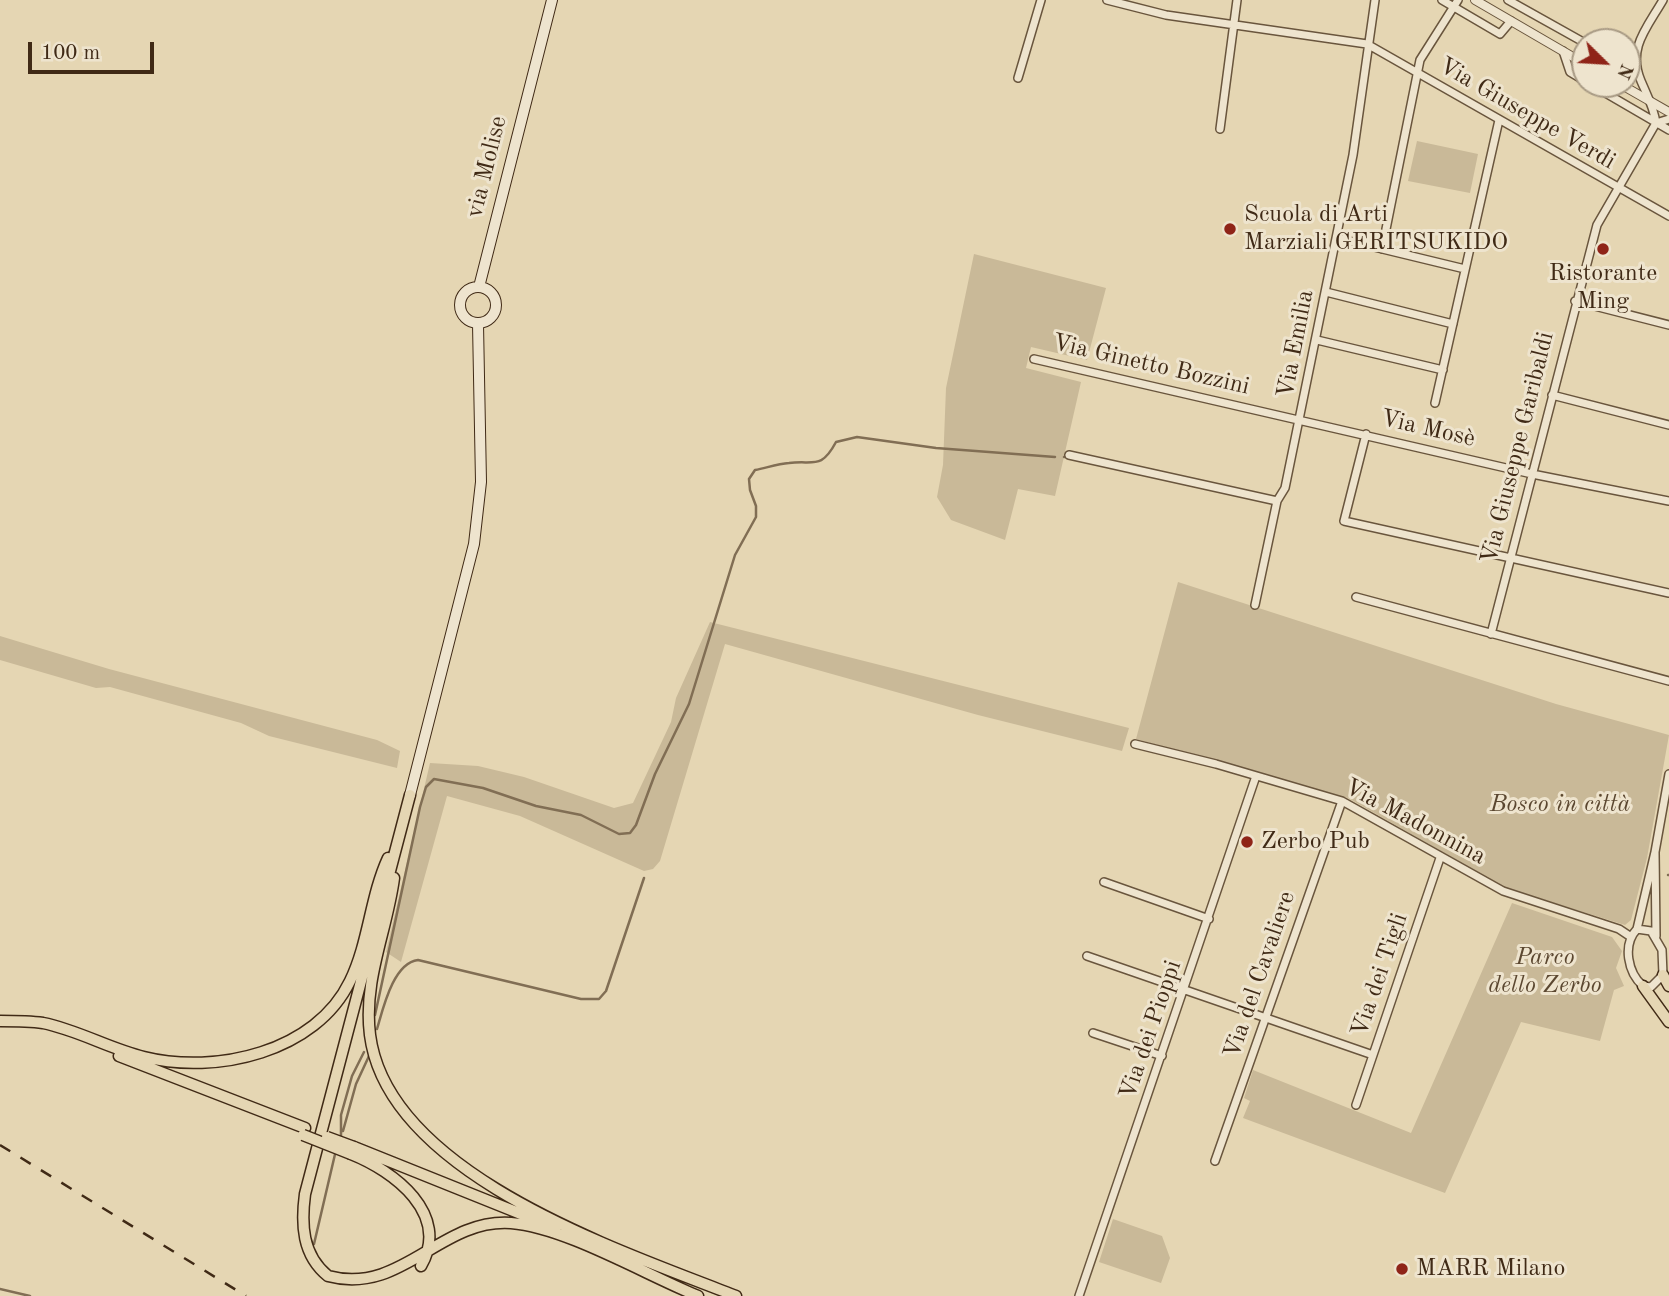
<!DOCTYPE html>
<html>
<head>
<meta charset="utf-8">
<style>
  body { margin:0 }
  #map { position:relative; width:1669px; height:1296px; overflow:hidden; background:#e5d6b3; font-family:"Old Standard TT",serif }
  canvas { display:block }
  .north { position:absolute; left:1571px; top:28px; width:70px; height:70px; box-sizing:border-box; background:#eee4ce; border:2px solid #a89a84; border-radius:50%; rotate:114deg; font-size:19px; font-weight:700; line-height:28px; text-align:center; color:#402a16 }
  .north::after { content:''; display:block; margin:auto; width:24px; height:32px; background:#8f2418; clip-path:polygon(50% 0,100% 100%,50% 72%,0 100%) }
  .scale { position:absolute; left:28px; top:42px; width:126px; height:32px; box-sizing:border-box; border:4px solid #402a16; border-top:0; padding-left:9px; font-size:21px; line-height:24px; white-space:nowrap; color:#402a16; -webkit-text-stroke:5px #eee4ce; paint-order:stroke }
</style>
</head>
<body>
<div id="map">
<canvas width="1669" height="1296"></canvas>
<div class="north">N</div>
<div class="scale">100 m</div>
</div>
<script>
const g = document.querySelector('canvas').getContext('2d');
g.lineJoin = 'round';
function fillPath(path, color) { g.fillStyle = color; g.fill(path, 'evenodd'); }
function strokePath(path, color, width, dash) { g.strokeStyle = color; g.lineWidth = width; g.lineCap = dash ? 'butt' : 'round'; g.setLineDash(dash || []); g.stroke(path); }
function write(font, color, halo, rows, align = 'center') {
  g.font = font + ' "Old Standard TT",serif'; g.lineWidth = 6; g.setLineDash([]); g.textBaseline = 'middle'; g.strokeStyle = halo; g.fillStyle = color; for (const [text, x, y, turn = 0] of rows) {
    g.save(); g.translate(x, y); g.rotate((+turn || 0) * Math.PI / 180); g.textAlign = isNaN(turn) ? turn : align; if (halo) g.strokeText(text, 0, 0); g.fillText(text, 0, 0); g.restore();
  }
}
const green = new Path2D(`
  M1417,141L1478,154L1470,193L1408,181Z
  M974,254L1106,288L1087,360L1031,347L1026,368L1081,382L1055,496L1018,489L1005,540L951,520L937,497L943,465L946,388Z
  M1178,582L1556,704L1669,735L1647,858L1631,920L1625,925L1506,888L1348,798L1136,739Z
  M710,622L1129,728L1122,751L978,715L725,644L660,861L653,869L644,871L520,816L447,796L401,962L386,952L430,763L478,766L524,777L614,808L633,803L671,722L676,698Z
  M0,636L109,669L377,740L400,751L397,768L269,736L241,723L110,687L96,688L0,660Z
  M1512,903L1612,937L1622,951L1616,968L1624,986L1614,990L1600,1041L1521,1022L1445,1193L1243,1118L1250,1101L1244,1098L1253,1070L1411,1133Z
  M1113,1219L1162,1236L1170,1258L1161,1283L1099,1262Z`);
const stream = new Path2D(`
  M1064,457H1066
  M1668,875H1669
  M375,1015L420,807L426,787L434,779L483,788L536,806L581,815L619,834L630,833L636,825L655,774L689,704L735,555L756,517V506L750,490L749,479L755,470C766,468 777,464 789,463C814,460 821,470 836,442L857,437L936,448L1055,457
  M377,1029C383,1009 393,963 418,960L581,999H599L606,991L644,878
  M343,1131L356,1084L369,1056
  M341,1138V1115L352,1076L364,1052
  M314,1244L336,1150
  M0,1289L30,1296`);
const minor = new Path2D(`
  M1107,0L1166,15L1367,44L1669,216
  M1442,0L1500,34L1511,21
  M1508,0L1585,43
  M1563,51L1570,72L1585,81
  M1018,78L1041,0
  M1590,84L1669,130
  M1656,123L1669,119
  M1220,129L1237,0
  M1337,238L1465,269
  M1382,249L1420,60L1458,0
  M1326,292L1453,324
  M1575,301L1669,325
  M1317,340L1443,370
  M1034,359L1532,474L1669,501
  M1552,395L1669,425
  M1435,403L1499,120
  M1366,434L1344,521L1669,593
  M1069,455L1277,501
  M1356,597L1669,681
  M1255,605L1277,501L1285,488L1353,155L1375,0
  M1491,634L1597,225L1656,123C1654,108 1647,95 1641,81C1627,48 1647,28 1663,0
  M1135,744L1216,764L1342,801L1503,891L1619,929L1631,937
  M1104,882L1209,919
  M1637,929L1651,931L1662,950L1663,975L1651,987L1643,986C1628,973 1622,945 1637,929L1655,852
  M1656,936L1655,852L1669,774
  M1087,956L1373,1055
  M1093,1033L1162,1056
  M1356,1105L1440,858
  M1215,1161L1342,801
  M1079,1296L1256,776`);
const tertiary = new Path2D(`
  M1475,0L1585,64
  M1620,84L1669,112`);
const secondary = new Path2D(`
  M460 305a18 18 0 1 1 36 0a18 18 0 1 1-36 0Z
  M479,287L552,0
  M410,795L474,544L481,482L478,324`);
const trunk = new Path2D(`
  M410,795L305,1194C301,1224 302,1255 328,1276C402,1296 440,1218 511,1223C565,1227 646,1275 698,1296
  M394,878C387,931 363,980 370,1035C388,1175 622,1251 736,1296
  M1663,975L1669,986
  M1643,986L1669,1022
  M0,1021C14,1021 29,1021 43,1023C78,1030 110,1049 144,1057C216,1075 316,1052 350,981C369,942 370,897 388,858
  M119,1056L305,1128
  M354,1147L556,1228
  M351,1154C394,1171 451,1214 421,1266`);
const rail = new Path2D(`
  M0,1145L246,1296`);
const trunkBridge = new Path2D(`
  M303,1135L351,1154
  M327,1137L354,1147`);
const markers = [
  [1230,229,7,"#8f2418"],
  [1603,249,7,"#8f2418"],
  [1247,842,7,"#8f2418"],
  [1402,1269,7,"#8f2418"]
];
const streetNames = [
  ["Via Giuseppe Verdi",1527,114,30],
  ["via Molise",487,167,-76],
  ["Via Emilia",1296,344,-79],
  ["Via Ginetto Bozzini",1151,365,13],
  ["Via Mosè",1428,429,13],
  ["Via Giuseppe Garibaldi",1518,448,-76],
  ["Via Madonnina",1415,822,28],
  ["Via del Cavaliere",1260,975,-71],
  ["Via dei Tigli",1380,975,-71],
  ["Via dei Pioppi",1151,1030,-71]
];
const poiNames = [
  ["Scuola di Arti",1244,215],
  ["Marziali GERITSUKIDO",1244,243],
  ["Ristorante",1603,274,"center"],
  ["Ming",1603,302,"center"],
  ["Zerbo Pub",1261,842],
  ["MARR Milano",1416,1269]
];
const parkNames = [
  ["Bosco in città",1560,805],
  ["Parco",1545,958],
  ["dello Zerbo",1545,986]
];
fillPath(green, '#c9b998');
strokePath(stream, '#816e54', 2.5);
strokePath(minor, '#69553d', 10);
strokePath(tertiary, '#69553d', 10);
strokePath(secondary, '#402a16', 12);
strokePath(trunk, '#402a16', 13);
strokePath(minor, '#eee4ce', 7);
strokePath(tertiary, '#eee4ce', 8);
strokePath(secondary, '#eee4ce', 10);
strokePath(trunk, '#e5d6b3', 10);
strokePath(rail, '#402a16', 2.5, [12, 12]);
strokePath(trunkBridge, '#402a16', 13, []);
strokePath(trunkBridge, '#e5d6b3', 10);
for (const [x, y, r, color] of markers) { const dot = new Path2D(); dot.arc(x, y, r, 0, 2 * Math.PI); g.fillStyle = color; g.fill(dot); strokePath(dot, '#eee4ce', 2.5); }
write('24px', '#402a16', '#eee4ce', streetNames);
write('24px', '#402a16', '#eee4ce', poiNames, 'left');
write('italic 24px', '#5b4730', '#eee4ce', parkNames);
</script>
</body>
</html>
